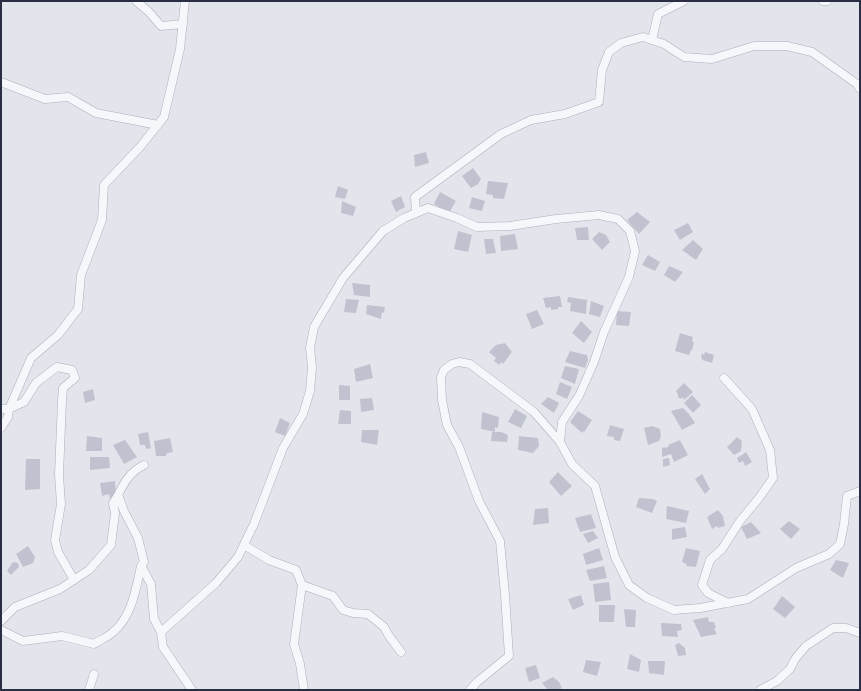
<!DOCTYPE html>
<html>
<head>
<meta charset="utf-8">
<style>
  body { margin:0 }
  #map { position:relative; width:861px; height:691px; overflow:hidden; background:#e3e5ec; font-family:Poppins,sans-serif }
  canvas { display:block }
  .frame { position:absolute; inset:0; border:2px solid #2a2e45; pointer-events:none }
</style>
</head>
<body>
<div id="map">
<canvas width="861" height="691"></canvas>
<div class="frame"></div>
</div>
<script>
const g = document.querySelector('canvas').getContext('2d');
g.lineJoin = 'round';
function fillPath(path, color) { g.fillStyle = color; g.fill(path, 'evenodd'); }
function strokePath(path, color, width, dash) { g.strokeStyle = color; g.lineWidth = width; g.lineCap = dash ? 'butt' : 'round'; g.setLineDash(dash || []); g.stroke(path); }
const building = new Path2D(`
  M426,152L429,163L415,167L414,155Z
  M473,168L481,179L478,184L471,188L462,176Z
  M488,181L508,183L504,199L493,198V195L486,194Z
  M338,186L348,190L345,199L335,197Z
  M440,192L456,201L449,213L434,204Z
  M401,196L405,207L396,212L391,201Z
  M472,197L485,201L482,211L469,208Z
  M342,201L356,207L353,216L341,213Z
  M637,212L650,222L639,234L627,220Z
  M688,223L693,232L680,240L674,230Z
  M588,227L589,240H577L575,228Z
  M458,231L472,235L468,252L454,249Z
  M599,232L606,235L610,242L602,250L592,239Z
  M515,234L518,249L501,251L500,236Z
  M484,239H493L496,253L486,254Z
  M693,240L703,249L696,260L682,250Z
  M648,255L660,262L655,271L642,265Z
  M669,266L683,272L675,282L664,275Z
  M352,283L370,285V297L354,295Z
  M560,296L562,307H558V309L551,310V307L546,308L543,298Z
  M568,297L587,300L586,314L570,311L571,303L567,302Z
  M346,299L359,300L356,313L344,312Z
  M591,301L604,306L600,317L589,314Z
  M367,305L385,307L384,313L382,312L381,319L366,314Z
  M537,310L544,324L532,329L526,314Z
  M617,311L631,312L629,326L616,325Z
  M581,321L592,332L584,343L572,333Z
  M680,333L693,337L692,341L694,343L692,350H691L689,355L675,351Z
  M505,343L512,352L503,364L501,362L499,365L494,361L496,358L489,352L496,345Z
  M570,351L587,355L588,360L585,368L565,362Z
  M705,352L714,355L712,363L702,360V358L701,357L702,353L704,355Z
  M370,364L373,378L356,382L354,369Z
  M565,366L579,369L575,384L561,378Z
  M560,382L572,387L567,399L556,394Z
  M684,383L693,392L684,400L683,397L681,399L678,397V394L676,391Z
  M339,385L350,386V400H339Z
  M93,389L95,400L85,403L83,392Z
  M692,395L701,405L693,413L684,403Z
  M548,397L559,403L554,413L541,404Z
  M372,398L374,410L361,412L360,399Z
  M683,408L689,414L695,423L682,430L671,411Z
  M515,409L527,416L521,428L508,422Z
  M340,410L351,411V424H338Z
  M578,411L592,420L584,432L583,431L582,433L570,422Z
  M482,412L499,417L498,428L495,427V432L481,429Z
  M280,418L290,423L285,436L275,432Z
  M610,425L624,429L620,441L614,440V437L607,436Z
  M652,426L660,429L661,436L659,441L648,445L644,428Z
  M362,430H379L377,445L361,442Z
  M148,432L151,448L146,449L145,445H140L138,434Z
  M492,432H501L508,435L507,442L491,441Z
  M87,436L102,438V451H86Z
  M519,436L538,438L539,446L533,453L518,450Z
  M737,437L742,441L741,451L734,455L727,447Z
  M170,438L173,452L167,453L166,456H156L154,441Z
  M125,440L137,457L124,464L113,445Z
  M680,440L688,455L674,462L671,454L662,457V448L669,447L668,445Z
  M746,452L752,462L745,466L743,461L739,463L737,458Z
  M90,457H109L110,468L90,470Z
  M669,458L670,465L663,467V459Z
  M26,459H40V489L25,490Z
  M558,472L572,486L561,496L549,482Z
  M702,474L710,489L705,494L695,479Z
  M115,481L116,497L110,498L109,494L102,496L100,483Z
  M639,498L653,499L657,501L652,513L636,507Z
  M667,506L689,511L686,523L666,519Z
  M548,508L549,523L533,525L535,509Z
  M718,510L723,516L725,526L718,528L717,526L712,529L707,517Z
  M591,514L596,528L580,532L575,518Z
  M789,521L800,529L791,539L780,529Z
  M751,522L761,533L747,539L741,527Z
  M685,527L687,537L672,540V529Z
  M593,531L598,538L588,543L583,534Z
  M28,546L35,557L33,563L23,567L16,554Z
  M599,548L603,560L586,565L583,554Z
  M686,548L700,551L696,567L686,566L687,564L682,562Z
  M836,560L849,563L843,578L830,570Z
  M13,562L18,563L19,567L11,575L7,571Z
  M604,566L607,578L590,581L586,570Z
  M609,582L611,600L595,602L593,584Z
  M581,595L584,605L573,610L568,599Z
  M782,596L795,607L785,618L773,609Z
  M599,605H615L614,622H599Z
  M624,609L636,610L635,627H626Z
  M708,617L709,622H714L716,628L714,629L717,634L701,637L693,620Z
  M661,623L681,624L682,630L677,631L678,637L662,636Z
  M679,643L685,648L686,655L678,656L675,645Z
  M630,654L641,660L639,672L627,669Z
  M586,660L601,662L597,676L583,672Z
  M648,661H665L664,675L649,673Z
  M536,665L540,678L529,682L525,668Z
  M553,677L559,682L562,688L559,690H548L542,683Z`);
const minor = new Path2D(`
  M136,1L149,12L161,26L183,24
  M823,1H827
  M652,40L658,14L684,1
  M1,82L45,99L68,97L96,113L158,125
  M416,213L415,197L501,134L531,120L565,114L599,102L602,70L609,52L621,43L643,37L664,44L684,57L712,59L754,46H787L812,52L857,84L860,89
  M724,378L752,409L770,450L773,478L759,498L740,521L722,549L710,560L702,585L708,593L728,603
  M1,409H9L24,402L36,383L57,367L72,370L75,378L63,388L62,400L59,475L61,504L55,540L58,552L74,580
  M1,428L8,417L9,409L31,358L58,335L78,309L81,275L102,220L104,185L140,147L164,117L180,49L185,1
  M118,495C125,481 130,472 144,465
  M244,545L269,560L296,570L302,585L294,644L300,664L304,690
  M302,585L333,596L343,610L353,613L368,614L384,627L389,636L401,652
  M1,621L15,607L60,589L89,570L111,545L115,513L113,503L118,495L124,511L138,538L144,562L141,566L151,584L154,619L161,632L163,647L192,690
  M1,630L23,641L62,636L94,644C100,640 108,637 113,632C132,617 136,588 141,566
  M161,632L216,583L238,557L254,524L283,448L303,414L310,391L312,367L310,348L314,327L343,278L383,231L404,218L428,208L457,218L477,227L510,226L556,219L599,215L618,219L630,231L635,251L629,277L604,332L594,362L579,396L562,422L560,442L572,464L595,486L615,557L629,585L647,598L674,610L700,608L748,599L796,568L829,554L840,544L844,524L847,496L860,491
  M89,690L94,674
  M470,690L477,682L509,656L505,595L500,541L479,501L459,447L447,425L442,400L441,377L444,370L452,364L459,362L470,364L534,412L560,442
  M760,690L777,681L790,669L795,659L806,646L833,628H846L860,633`);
fillPath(building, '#c0c3cf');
strokePath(minor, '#acaeba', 9);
strokePath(minor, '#f6f7fa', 8);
</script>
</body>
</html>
